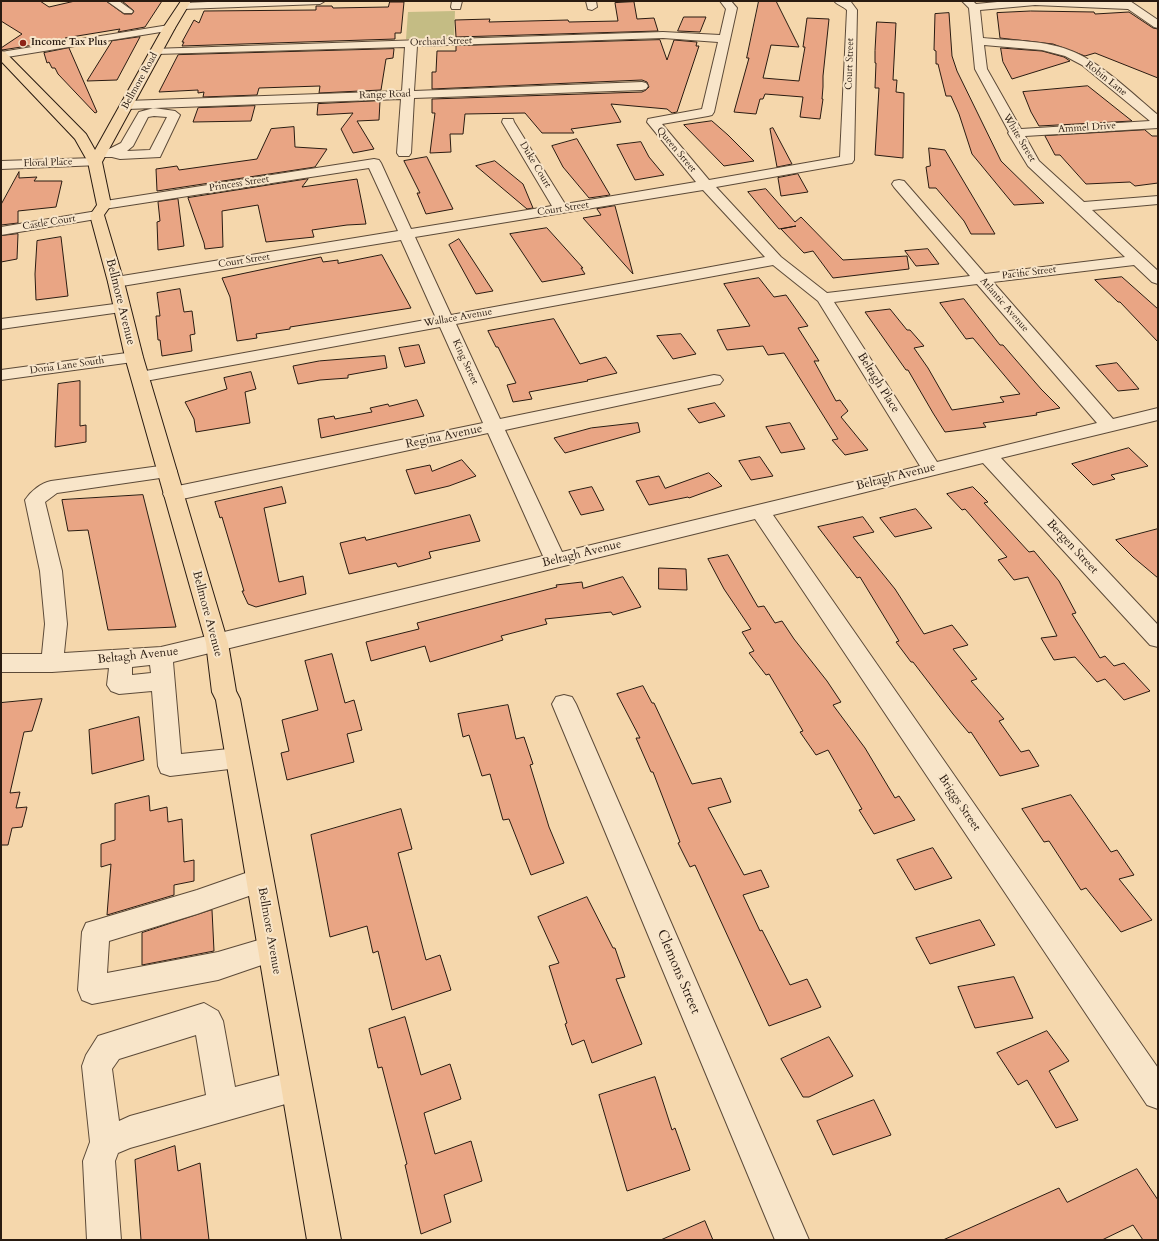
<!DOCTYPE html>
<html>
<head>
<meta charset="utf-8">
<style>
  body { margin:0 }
  #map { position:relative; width:1159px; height:1241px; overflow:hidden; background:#f5d7ac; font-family:Cardo,serif }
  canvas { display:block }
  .frame { position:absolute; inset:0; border:2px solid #291b11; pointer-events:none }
</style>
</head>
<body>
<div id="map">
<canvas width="1159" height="1241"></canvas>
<div class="frame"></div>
</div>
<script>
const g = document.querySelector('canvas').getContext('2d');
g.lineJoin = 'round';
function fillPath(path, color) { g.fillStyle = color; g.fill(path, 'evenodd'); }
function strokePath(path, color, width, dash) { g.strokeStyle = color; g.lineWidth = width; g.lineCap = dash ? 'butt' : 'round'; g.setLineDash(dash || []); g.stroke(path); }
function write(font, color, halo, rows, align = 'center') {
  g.font = font + ' Cardo,serif'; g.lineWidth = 4; g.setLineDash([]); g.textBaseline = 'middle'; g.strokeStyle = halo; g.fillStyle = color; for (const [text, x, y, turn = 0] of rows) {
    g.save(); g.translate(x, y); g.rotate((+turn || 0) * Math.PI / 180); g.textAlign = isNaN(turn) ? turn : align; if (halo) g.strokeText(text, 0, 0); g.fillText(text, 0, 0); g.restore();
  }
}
const green = new Path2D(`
  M455,11L454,38L406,39L408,12Z`);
const building = new Path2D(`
  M1,1H40L49,7L75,1H106L124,14H132L134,11L122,1H162L145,27L118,32L120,29L65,38L66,40L2,50L1,48L22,34L1,21Z
  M759,1H776L799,47L771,45L763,78L799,81L805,47H803L807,18L829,19L823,76V87L822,99H823L820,119L800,117L803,97L765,94L763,99H760L756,114L734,112L749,58H747Z
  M390,2H404L401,33H395V39L182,46L184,42H182L194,20L199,23L204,11L316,10V6H332L333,8L388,7Z
  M634,2L637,19L654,18L658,31L456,37L455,20L490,19L489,22L568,20L569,22L618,21L615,3Z
  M1031,11L1094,12L1095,14L1129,12L1153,28L1158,29V78L1095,53L1085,56L1053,44L1000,38L997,13Z
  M949,13L952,56L957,71L1001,161L1044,203L1014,205L972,154L959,114L951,96H946L938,64H936V51L934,50L935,14Z
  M684,17H706L700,32L678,31Z
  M877,22L896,23L893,80H897L896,92L904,93L903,158L875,155L879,88H875L876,63H875V51Z
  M140,37L117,80L87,81L112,41Z
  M660,40L667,60L674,40L697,42L696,46H699L677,112L672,113L667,109L611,104L621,122L571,129L574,133H542L525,113L465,114L463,134H450L451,152L430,153L435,113H432V99L642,92L646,90L649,87L647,82L642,80L432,89V72H436L437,51H456V46Z
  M69,48L97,112L95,113L58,74L55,68H52L49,62L47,63L44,53Z
  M1001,48L1042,51L1064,57L1070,61L1012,79L1003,62Z
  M394,49L393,58L386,59L381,90L319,93L320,86L259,88L257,95L203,97L204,92L198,93V90L159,92L178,55Z
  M1088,86L1132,121L1039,126L1031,112L1023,92Z
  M380,101L379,120L357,121L374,149L353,153L341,129L353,113L317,115L318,104Z
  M255,106L251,121L193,122L198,108Z
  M712,121L728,135L754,161L724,166L684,125Z
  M294,127L295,147L327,149L315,167L157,191L156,169L177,166L179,170L257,159L271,129Z
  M773,128L792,164L777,167L770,129Z
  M1145,130L1152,136H1158V183L1135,186L1130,182L1086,184L1060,155H1055L1045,136Z
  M577,139L610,195L589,198L563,167L552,146Z
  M641,142L649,157L664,175L635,180L617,145Z
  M929,148L945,150L995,234H971L964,221L936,188H929L926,167L930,166Z
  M427,157L453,209L426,214L417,193H420L404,161Z
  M495,161L523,184L533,208L527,209L476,166Z
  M19,172V178L37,177L34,181H62L56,207L18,211V223L1,225V205Z
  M798,174L808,192L781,196L778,178Z
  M308,179L302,187L357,179L366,224L347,225L312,230L314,237L266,242L258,205L222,211L223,247L205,249L204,243L188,198Z
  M766,189L795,222L801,217L843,260L907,256L909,269L833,278L813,251L804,253L781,229L796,226L779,229L748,192Z
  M178,199L184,246L158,250L157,222L160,221L158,202Z
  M615,206L626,247L633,274L583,218L601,215L597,209Z
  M547,228L583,268H581L585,274L542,282L510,234Z
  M18,234L17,259L1,262V236Z
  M61,237L68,296L36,300L35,274L37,241Z
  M459,239L493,291L476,294L449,245Z
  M928,249L939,264L916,266L905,251Z
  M382,255L411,308L290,327V329L256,334L257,338L237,341L230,297L222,278L321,257L323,262L338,260V263Z
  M1122,277L1158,309V342L1120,302H1118L1095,280Z
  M759,278L774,297L786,295L808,326L798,328L819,361H814L836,401L840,400L848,411L841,417L868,450L845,455L832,440L838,439L784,353L768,355L763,346L727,350L717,330L750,326L724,284Z
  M180,289L184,312L192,311L195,334L190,335L192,351L162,356L160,340H158L156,316H160L157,293Z
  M964,299L1000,345H1003L1041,389L1060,408L1036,413L1037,415L983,423L986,427L945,432L933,413L908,370H906L865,312L890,309L907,330H910L924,346L914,348L928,368L952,410L1004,402L1000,397L1020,394L973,338L966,339L940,303Z
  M554,319L580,364L606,357L617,373L587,380L588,381L529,392L532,399L513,402L507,385L516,383L498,347H496L488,331Z
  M681,334L696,354L673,359L657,336Z
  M419,345L425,363L405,367L399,348Z
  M385,356L387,368L348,375V378L320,380L298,384L293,366L319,361Z
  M1117,363L1139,389L1118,391L1096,366Z
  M251,372L256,389L245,392L250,423L196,432L194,419L185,402L227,389L224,378Z
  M80,381V426L86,425V442L55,447L58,384Z
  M417,400L424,416L321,438L318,419L334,416L335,419L372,412L370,408L388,404L389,406Z
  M715,403L725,416L699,423L688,409Z
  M638,423L640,432L565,453L554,438L591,428Z
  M790,423L805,449L781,453L766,427Z
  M1129,448L1148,466L1111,475L1115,479L1093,485L1072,464Z
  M760,457L773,476L751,480L739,461Z
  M462,460L476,476L449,486L415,494L406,470L430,465L432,471Z
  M709,473L722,486L689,498L688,497L649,505L636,481L659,476L665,488Z
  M282,487L286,503L264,508L279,582L303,576L306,594L256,607L248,604L242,591H244L222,517L220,518L215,502Z
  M592,487L604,510L581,515L569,492Z
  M973,487L988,502L984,503L1029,552L1034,551L1059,581L1076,613L1072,614L1100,658L1105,656L1114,666L1124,663L1150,691L1124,700L1105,679L1097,682L1075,657L1054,660L1041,638L1057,636L1028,577L1014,580L998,560L1007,557L965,509L962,510L947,494Z
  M143,495L176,627L108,630L88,530L68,531L62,500Z
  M916,509L932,528L895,537L880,518Z
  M470,515L480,541L429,552L431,558L398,567L396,563L349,574L340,543L365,537L366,540Z
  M863,517L874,532L853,537L895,589L924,634L952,625L968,645L953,649L977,679L971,681L1004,719L999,721L1021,752L1029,750L1039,766L1000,776L971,732L969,733L953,714L913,662H911L896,642L899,641L860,577L857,578L818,527Z
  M1158,529V578L1133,557L1116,540Z
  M728,555L758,607L764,606L775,623L782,621L794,639L827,681L841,702L833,705L865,748L895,798L899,796L915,820L874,834L859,810L862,809L828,750L816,755L800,732L803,731L769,674L766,675L749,653L754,651L742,632L751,629L724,589L708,559Z
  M659,568L686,569L687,590L659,589Z
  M623,577L641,607L613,615L611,612L545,619L547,624L501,636L503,640L430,662L425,646L371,661L366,642L419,629L417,623L557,587L556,585L582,582L583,588Z
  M332,654L345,703L354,700L362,730L347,734L354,762L287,780L281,753L289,751L282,720L318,710L305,661Z
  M643,686L652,703H654L692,784L721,778L731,802L708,808L744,875L761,870L769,887L743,895L760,931L762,930L790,985L807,979L821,1007L769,1026L695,865L690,867L678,843L680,842L653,772H651L636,738H640L617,694Z
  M42,699L32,731L24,732L10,793L20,792L16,808L27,807L22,827L12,828L8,845H1V703Z
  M508,705L516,739L524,737L533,764L530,765L549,827L564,863L531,875L509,819L503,820L490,774L482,776L469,735L463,737L458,714Z
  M139,717L144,760L92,774L89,730Z
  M1071,795L1111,852L1117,850L1134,875L1119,879L1152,920L1121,932L1086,888L1081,890L1049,841L1044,842L1022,809Z
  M149,796L150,811L167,807L168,822L182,819L184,862L194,860V881L174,885V895L107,915L111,864L101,867V844L115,840V804Z
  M401,809L412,849L398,853L426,960L440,955L451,990L392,1010L378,951L373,953L367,926L330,937L311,835Z
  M933,848L952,878L915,890L897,860Z
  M587,897L613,948H615L625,977L616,979L642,1044L592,1063L584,1040L572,1045L565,1024L567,1023L549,966L559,963L538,917Z
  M212,910L214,951L142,965V933Z
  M980,920L995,945L930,964L916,938Z
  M1014,977L1033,1018L975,1028L958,987Z
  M405,1017L421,1075L450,1064L461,1099L424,1113L435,1154L471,1141L482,1181L444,1195L451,1222L421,1234L405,1165L407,1164L382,1067L378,1068L369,1029Z
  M1047,1031L1069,1061L1049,1071L1078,1120L1056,1128L1027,1080L1018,1085L997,1053Z
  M829,1037L853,1076L809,1097H803L781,1059Z
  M655,1077L672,1130L675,1128L690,1170L627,1191L599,1095Z
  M874,1100L891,1135L833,1155L817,1121Z
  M175,1146L178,1171L200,1163L209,1240H141L135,1160Z
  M1137,1169L1158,1200V1240H1143L1133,1225L1102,1240H943L1059,1188L1067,1202Z
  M705,1221L713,1240H661Z`);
const minor = new Path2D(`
  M107,1H119L133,11L132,13H124Z
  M232,1H325L320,4L183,9L178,6L183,3Z
  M452,1H462L460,9H452L451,7Z
  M586,1H596L597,7L592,10L588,9Z
  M720,1H731L737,8L714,112L712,115L708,116L662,124L709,180L840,157L847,10C843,6 837,5 834,1L851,2L857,10L854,160L852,163L716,187L781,257L827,293L970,276L894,187L892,184L894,181L899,180L904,181L985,274L1125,257L1028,166L1008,133L1009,132L975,69L969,8L962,1H973L976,4L1008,1L1119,2L1118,1H1130L1158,20V28L1154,27L1128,9L1035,5L980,10L983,38C1013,41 1047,40 1074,52C1102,64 1134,95 1158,115V128L1025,136L1039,161L1084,202L1158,196V204L1092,210L1158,271V284L1152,282L1134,265L993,282L1113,419L1158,408V420L1001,458L1158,625V647L1150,645L983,463L773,515L1158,1068V1109L1147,1105L755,519L173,662L181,754L238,748L247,751L250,758L247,765L238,768L170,776L161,773L158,766L152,691L119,694L111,691L107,685L109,668L52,672H1V654H42L45,624L40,571L25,500C31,491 41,483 51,481L167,465L174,467L177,471L174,475L167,477L57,493L45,502L62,571L67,624L64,653L161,647L543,556L488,433L173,501L166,499L163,494L166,489L173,487L483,423L440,327L140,382L134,381L131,377L134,373L140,372L436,318L401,240L116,287L110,285L108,282L110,279L116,277L398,231L369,168L104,209L99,208L97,205L99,202L374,159L379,160L381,163L411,229L552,206L502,122L503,119H513L514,122L565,204L696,182L647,122L648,119L653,118L702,109L718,42L663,38L417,46L414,91L642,82L646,83L648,86L646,89L642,90L414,98L411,153L409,156H399L397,153L401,99L127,109L123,108L121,105L123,102L127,101L402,91L405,47L156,54L152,53L150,51L152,49L663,32L720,35L726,9ZM984,45L1042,50L1065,56L1082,65L1150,121L1021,129L987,69ZM703,190L765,257L451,315L415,237ZM773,265L818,301L920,466L562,552L505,430L714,385L720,384L723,380L720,376L714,375L500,419L456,324ZM977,284L1097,423L937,462L834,302ZM150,665L151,673L132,675V667Z
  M169,25L175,28L173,30L1,58V52Z
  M154,108L175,111L180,115L160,157L120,159L112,157H95L93,154L95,151L109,149L121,143L139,112ZM154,116L167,117L150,150L127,151L133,146L148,117Z
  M95,158L100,159L102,162L100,165L1,169V161Z
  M97,211L102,212L104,215L102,218L1,235V227Z
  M122,303L128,305L130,308L128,311L1,329V319Z
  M134,352L140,353L143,357L140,361L1,380V370Z
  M564,695L572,697L576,704L809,1240H775L552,704L556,697Z
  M260,868L269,871L273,880L269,889L197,914L109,941L107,973L218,952L272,936L282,940L286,949L282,958L218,980L92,1004L82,1000L78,990L82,932L86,923L197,890Z
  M204,1003L218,1011L223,1021L235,1087L296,1071L307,1075L311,1086L307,1097L296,1101L130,1148L118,1153L115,1161L121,1240H87L83,1161L90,1142L82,1066L86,1055L98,1036ZM196,1035L206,1095L130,1116L119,1121L112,1069L119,1059Z`);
const major = new Path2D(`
  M181,1H191L175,28L102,162L111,205L104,215L124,282L143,357L228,643L236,691L240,699L341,1240H307L216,700L212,692L206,643L125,357L108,282L90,215L97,205L88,162L75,139L1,61V51L5,52L86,134L95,150L163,28Z`);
const markers = [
  [23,43,4,"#8f2418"]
];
const farStreetnames = [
  ["Orchard Street",441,42,-2],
  ["Court Street",850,64,-88],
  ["Robin Lane",1106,79,38],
  ["Bellmore Road",140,81,-61],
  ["Range Road",385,95,-2],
  ["Ammel Drive",1087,128,-4],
  ["White Street",1019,138,59],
  ["Queen Street",676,150,50],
  ["Floral Place",48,163,-2],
  ["Duke Court",535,165,59],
  ["Princess Street",239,184,-9],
  ["Court Street",563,209,-9],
  ["Castle Court",49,223,-9],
  ["Court Street",244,261,-9],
  ["Pacific Street",1029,273,-7],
  ["Atlantic Avenue",1004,305,49],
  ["Wallace Avenue",458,318,-10],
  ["King Street",465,362,65],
  ["Doria Lane South",67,366,-8]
];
const farPoinames = [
  ["Income Tax Plus",31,43]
];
const streetNames = [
  ["Bellmore Avenue",120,302,76],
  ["Beltagh Place",878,383,58],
  ["Regina Avenue",444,437,-12],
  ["Beltagh Avenue",896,477,-14],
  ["Bergen Street",1072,547,47],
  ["Beltagh Avenue",582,554,-14],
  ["Bellmore Avenue",207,614,75],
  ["Beltagh Avenue",138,656,-6],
  ["Briggs Street",959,803,56],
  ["Bellmore Avenue",269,931,80]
];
const nearStreetnames = [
  ["Clemons Street",678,972,67]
];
fillPath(green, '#c4bc84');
fillPath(building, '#e9a584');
strokePath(building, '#291b11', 1);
strokePath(minor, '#5c4a38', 2);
strokePath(major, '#291b11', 2);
fillPath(minor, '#f8e5c9');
fillPath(major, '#f5d7ac');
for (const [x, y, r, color] of markers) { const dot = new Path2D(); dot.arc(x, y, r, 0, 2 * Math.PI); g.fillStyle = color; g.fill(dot); strokePath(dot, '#f8e5c9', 1.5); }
write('10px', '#291b11', '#f8e5c9', farStreetnames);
write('bold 10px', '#291b11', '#f8e5c9', farPoinames, 'left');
write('12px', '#291b11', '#f8e5c9', streetNames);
write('14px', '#291b11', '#f8e5c9', nearStreetnames);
</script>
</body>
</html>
